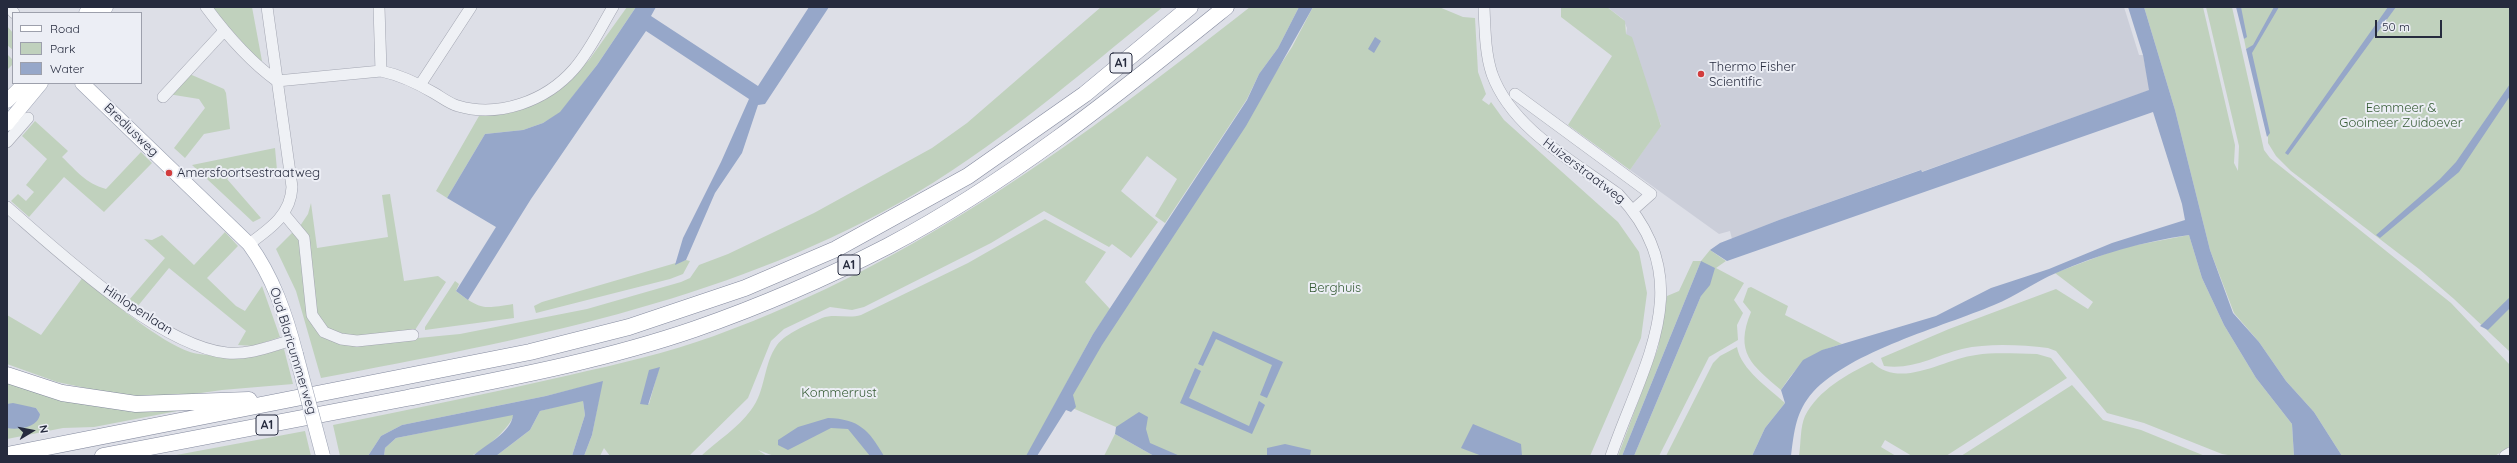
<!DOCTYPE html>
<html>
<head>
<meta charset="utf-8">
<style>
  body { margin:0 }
  #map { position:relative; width:2517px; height:463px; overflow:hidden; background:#dddfe7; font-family:Quicksand,sans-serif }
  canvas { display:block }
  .frame { position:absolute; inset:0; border:8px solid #262b3e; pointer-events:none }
  .legend { position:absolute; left:12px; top:12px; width:130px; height:72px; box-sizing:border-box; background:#eceef5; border:1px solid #9da0ac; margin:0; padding:5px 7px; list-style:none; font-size:12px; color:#262b3e }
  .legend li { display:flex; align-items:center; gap:8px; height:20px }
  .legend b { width:20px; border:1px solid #9da0ac }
  .north { position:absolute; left:12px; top:411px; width:40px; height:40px; -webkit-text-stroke:3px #eceef5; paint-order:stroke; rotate:80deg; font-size:11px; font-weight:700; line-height:16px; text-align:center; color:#262b3e }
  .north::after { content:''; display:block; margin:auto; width:14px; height:18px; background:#262b3e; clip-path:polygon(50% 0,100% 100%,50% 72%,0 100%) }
  .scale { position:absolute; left:2375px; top:20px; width:67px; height:18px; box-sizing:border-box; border:2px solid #262b3e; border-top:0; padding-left:5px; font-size:12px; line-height:14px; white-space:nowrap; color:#262b3e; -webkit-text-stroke:3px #eceef5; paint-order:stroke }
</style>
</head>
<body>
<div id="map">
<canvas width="2517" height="463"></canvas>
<div class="frame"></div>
<ul class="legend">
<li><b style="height:5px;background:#fff"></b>Road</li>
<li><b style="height:11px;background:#c0d1bd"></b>Park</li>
<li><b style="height:11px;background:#96a7c9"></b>Water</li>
</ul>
<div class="north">N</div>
<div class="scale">50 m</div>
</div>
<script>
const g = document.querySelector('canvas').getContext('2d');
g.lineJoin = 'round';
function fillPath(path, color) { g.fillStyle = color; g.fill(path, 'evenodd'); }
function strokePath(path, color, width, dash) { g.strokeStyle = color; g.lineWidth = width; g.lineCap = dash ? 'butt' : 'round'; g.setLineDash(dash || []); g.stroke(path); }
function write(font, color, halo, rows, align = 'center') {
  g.font = font + ' Quicksand,sans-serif'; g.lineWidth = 4; g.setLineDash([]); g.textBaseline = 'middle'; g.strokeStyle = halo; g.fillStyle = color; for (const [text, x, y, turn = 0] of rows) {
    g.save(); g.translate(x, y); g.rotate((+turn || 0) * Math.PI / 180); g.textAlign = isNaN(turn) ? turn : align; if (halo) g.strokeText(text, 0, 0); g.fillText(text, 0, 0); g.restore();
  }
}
const built = new Path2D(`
  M1607,7H2124L2139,55H2143L2150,90L1921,172L1920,170L1779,220L1732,239L1730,231L1719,234L1630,170L1661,125L1626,34L1627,28L1623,19Z`);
const green = new Path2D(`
  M211,7H252L262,61H259Z
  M627,7H636L597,65L560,113L543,123L523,130L485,134L447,198L436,191L479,116L508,112L567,80L589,60Z
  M1101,7H1163C1077,76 995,149 899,203C718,304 522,340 321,378L296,291L276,249L293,232L299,238L309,318L322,336L366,343L460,334L587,309L681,282L690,278L699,265L728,254L814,213L932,148L967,123Z
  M1250,7H1299L1278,48L1259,74L1247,99L1165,223L1155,216L1177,179L1147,156L1121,191L1158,222L1131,258L1112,244L1109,247L1044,211L991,243L864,307L852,310L830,307L784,329L771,341L748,398L689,456H610L604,448L600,456H584L592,435L602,382L546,396L402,425L381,436L368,456H340L333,425C412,409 491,393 570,375C618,364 667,353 714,336C920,261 1080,140 1250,7ZM659,368L649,404H641Z
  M1313,7H1439L1463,17L1475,18L1478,72L1486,94L1482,100L1489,105L1491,102L1504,120L1618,222L1639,252L1647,293L1641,338L1590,456H1157L1159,451L1116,427L1061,403L1292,47Z
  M1561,7H1607L1625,21L1626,34L1632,37L1661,126L1630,170L1568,125L1612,56L1561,17Z
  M2144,7H2203L2235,145L2234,163L2238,171L2239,146L2206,7H2232L2264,150L2270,158L2451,303L2510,365V446L2495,456H2342L2314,412L2286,381L2259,342L2234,313L2210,250L2175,110Z
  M2239,7H2510V352L2454,299L2419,269L2291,171L2276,156L2268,143V135L2248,48L2246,49L2244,39L2246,37Z
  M7,26L13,33V50L7,45Z
  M7,54L13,60V64L7,70Z
  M185,72L224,89L226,93L230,129L204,134L185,158L174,148L205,108L199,99L168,94Z
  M35,121L68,151L62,157C77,171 85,183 106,189L141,152L152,163L104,212L64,177L29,217L11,201L18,194L26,201L34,192L26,185L47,159L22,136Z
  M275,148L277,170L232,175L227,179L261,218L253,222L192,165Z
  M390,194L404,281L438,276L446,282L415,330C384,333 342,345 318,320L300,226L308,214L311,203L317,248L388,237L382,195Z
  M1045,219L1106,252L1085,282L1110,309L1093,334L1027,456H774L758,450L767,456H701C717,441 738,428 751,410C766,391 763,364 777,345C786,333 809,324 822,318C834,313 848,319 861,315L968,263Z
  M225,232L238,246L207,278L236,306L245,311L262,286L280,337L254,346L238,345L246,331L169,268L137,307L129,300L165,258L144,239L152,240L162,235L194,265Z
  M2189,235L2202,278L2224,325L2256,378L2292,424L2294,456H2234L2222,454L2144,423L2107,413L2056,351L2048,348C2021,345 1989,343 1962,349C1934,356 1914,370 1884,366L1881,358L1949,329L2056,289L2088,309L2093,302L2055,273L2121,248Z
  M1710,250L1726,261L1716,268L1744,283L1734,300L1743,313L1737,325L1738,340L1709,357L1659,456H1634L1701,296V261L1622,456H1618L1658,348L1667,296L1679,291L1693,261H1701Z
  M686,260L690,261L683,274L670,279L536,313L534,306L542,302Z
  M83,277C108,299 160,342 190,352C213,359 261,355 284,349L293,384L222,390L187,395L134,398L57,382L7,364V315L41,335Z
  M455,281L459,284L456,291C481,310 483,309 513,304L514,318L425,330V327Z
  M1751,287L1788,306L1785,315L1842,344C1809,353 1799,363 1781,390C1752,365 1734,353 1751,312L1743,302L1748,288Z
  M1737,347C1741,370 1769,388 1785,403L1765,428L1752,456H1666L1713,363L1720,356Z
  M2037,354L2051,358L2067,378L1946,456H1912L1885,440L1881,447L1896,456H1799C1801,444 1800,427 1805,416C1818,390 1848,374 1872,362C1901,390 1943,359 1976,355C1996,352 2017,354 2037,354Z
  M7,382L54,397L119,409L193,408L94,427L63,428L7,439V428H19L40,414L36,408L7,404Z
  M2072,385L2103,420L2141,430L2205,456H1961Z
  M577,401H583L585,415L572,456H496L530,430L540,411Z
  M514,414C511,427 485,450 473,455C467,459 396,456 384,456L385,448L396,438Z
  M305,431L311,456H171Z
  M1115,434L1154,456H1104Z`);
const water = new Path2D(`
  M636,7H656L651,16L758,86L809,7H829L765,104L758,105L742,153L715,193L686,260L675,265L683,238L721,162L749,99L646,31L531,199L468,300L456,291L496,227L447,198L485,134L523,130L543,123L560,112L597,65Z
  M1299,7H1313L1246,126L1102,345L1073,395L1076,407L1071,412L1066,410L1037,456H1026L1093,334L1247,100L1259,74L1278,48Z
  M2128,7H2144L2175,110L2210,250L2233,313L2259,342L2286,381L2314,412L2342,456H2294L2292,424L2256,378L2224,325L2202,278L2189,235C2142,242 2099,254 2056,273C2035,282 2016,296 1994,305C1942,327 1851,351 1813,392C1796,411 1794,431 1791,456H1752L1765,428L1785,403L1781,390L1803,360L1822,350L1936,316L1991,288L2049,269L2112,243L2185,220L2182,204L2153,112L1727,261L1710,250L1720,243L1779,220L1921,170L1922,172L2149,90L2143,55Z
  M2236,7H2241L2247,37L2244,39Z
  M2274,7H2279L2252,53L2270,133L2267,137L2246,49L2253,45Z
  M2388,7H2396L2288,155L2285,153Z
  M1375,37L1381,41L1374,53L1368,49Z
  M2510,84V96L2459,172L2380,238L2376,235L2440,179L2456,162Z
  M1701,261L1715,268L1710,285L1701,296L1634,456H1622Z
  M2510,297V308L2488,330L2480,326Z
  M1213,331L1283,362L1267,398L1260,395L1272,365L1216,339L1203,366L1198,364Z
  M660,367L648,405L640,404L649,370Z
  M1195,368L1201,371L1189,398L1249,426L1259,401L1265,405L1252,434L1180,403Z
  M603,381L592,435L584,456H572L585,415L583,401L540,411L530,430L496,456H473C486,444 511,433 513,415L396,438L385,448L384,456H368L381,436L402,425L546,396Z
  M13,403L36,408L40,414C38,428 18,430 7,428V404Z
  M1139,412L1148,417L1146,429L1150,443L1180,456H1154L1115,434L1116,427Z
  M828,418C859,419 869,430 884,456H870L848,429L831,428L788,450L778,445V440L798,427Z
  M1473,424L1521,444L1522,456H1482L1461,448Z
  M1285,444L1311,450L1310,456H1267V448Z`);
const minor = new Path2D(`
  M9,7L14,13
  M206,7C226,34 249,61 277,81L381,71C400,75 417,83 434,93C441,97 450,104 458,106C499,118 546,101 574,69C590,51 601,27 613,7
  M379,7L381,71
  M1484,7C1485,29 1485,53 1492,74C1512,129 1573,161 1618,194C1701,281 1643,363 1611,456
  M420,85L471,7
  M1515,94L1651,194L1633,210
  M163,97L224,31
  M7,142L28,118
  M7,207C59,252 159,346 227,353C250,355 271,346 292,340
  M284,214L304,238L312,315L324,332L341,339L357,341L413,335
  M249,244C271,228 291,214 292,187L267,7
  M2505,456L2510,453`);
const major = new Path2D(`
  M86,13L92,7
  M101,13L106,7
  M82,83L249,244C273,277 286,315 296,354
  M7,101L25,83
  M7,124L41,83`);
const highway = new Path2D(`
  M7,375L62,393L136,404L249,400
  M7,455L530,352L629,327L745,288L836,249L968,176L1085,94L1190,7
  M103,456C204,437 305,417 407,398C503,379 602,361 695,329C761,306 826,278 888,246C1011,181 1118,94 1226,7`);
const majorBridge = new Path2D(`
  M296,354L323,456`);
const markers = [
  [1701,74,4,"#d23c3d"],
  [169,173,4,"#d23c3d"]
];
const shields = [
  [1121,63,22],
  [849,265,22],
  [267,425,22]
];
const shieldNames = [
  ["A1",1121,63],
  ["A1",849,265],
  ["A1",267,425]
];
const poiNames = [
  ["Thermo Fisher",1709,67],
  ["Scientific",1709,82],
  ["Amersfoortsestraatweg",177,173]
];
const parkNames = [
  ["Eemmeer &",2401,108],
  ["Gooimeer Zuidoever",2401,123],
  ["Berghuis",1335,288],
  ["Kommerrust",839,393]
];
const streetNames = [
  ["Brediusweg",131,130,44],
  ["Huizerstraatweg",1584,171,37],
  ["Hinlopenlaan",138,310,33],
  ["Oud Blaricummerweg",293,351,73]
];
fillPath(built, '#cbced9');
fillPath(green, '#c0d1bd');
fillPath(water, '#96a7c9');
strokePath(minor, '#a2a5b1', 12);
strokePath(major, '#9ca2b3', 15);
strokePath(highway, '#848a9e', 17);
strokePath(minor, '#eff1f5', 11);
strokePath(major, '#fff', 14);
strokePath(highway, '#fff', 16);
strokePath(majorBridge, '#9ca2b3', 15, []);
strokePath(majorBridge, '#fff', 14);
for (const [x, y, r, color] of markers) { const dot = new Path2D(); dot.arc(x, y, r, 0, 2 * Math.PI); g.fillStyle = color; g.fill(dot); strokePath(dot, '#eceef5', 1.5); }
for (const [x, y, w] of shields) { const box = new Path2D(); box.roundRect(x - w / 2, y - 10, w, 20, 3); g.fillStyle = '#eceef5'; g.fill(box); strokePath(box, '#262b3e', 1); }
write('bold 12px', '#262b3e', null, shieldNames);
write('13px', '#262b3e', '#eceef5', poiNames, 'left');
write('13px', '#345a33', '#eceef5', parkNames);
write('13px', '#262b3e', '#eceef5', streetNames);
</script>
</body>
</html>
